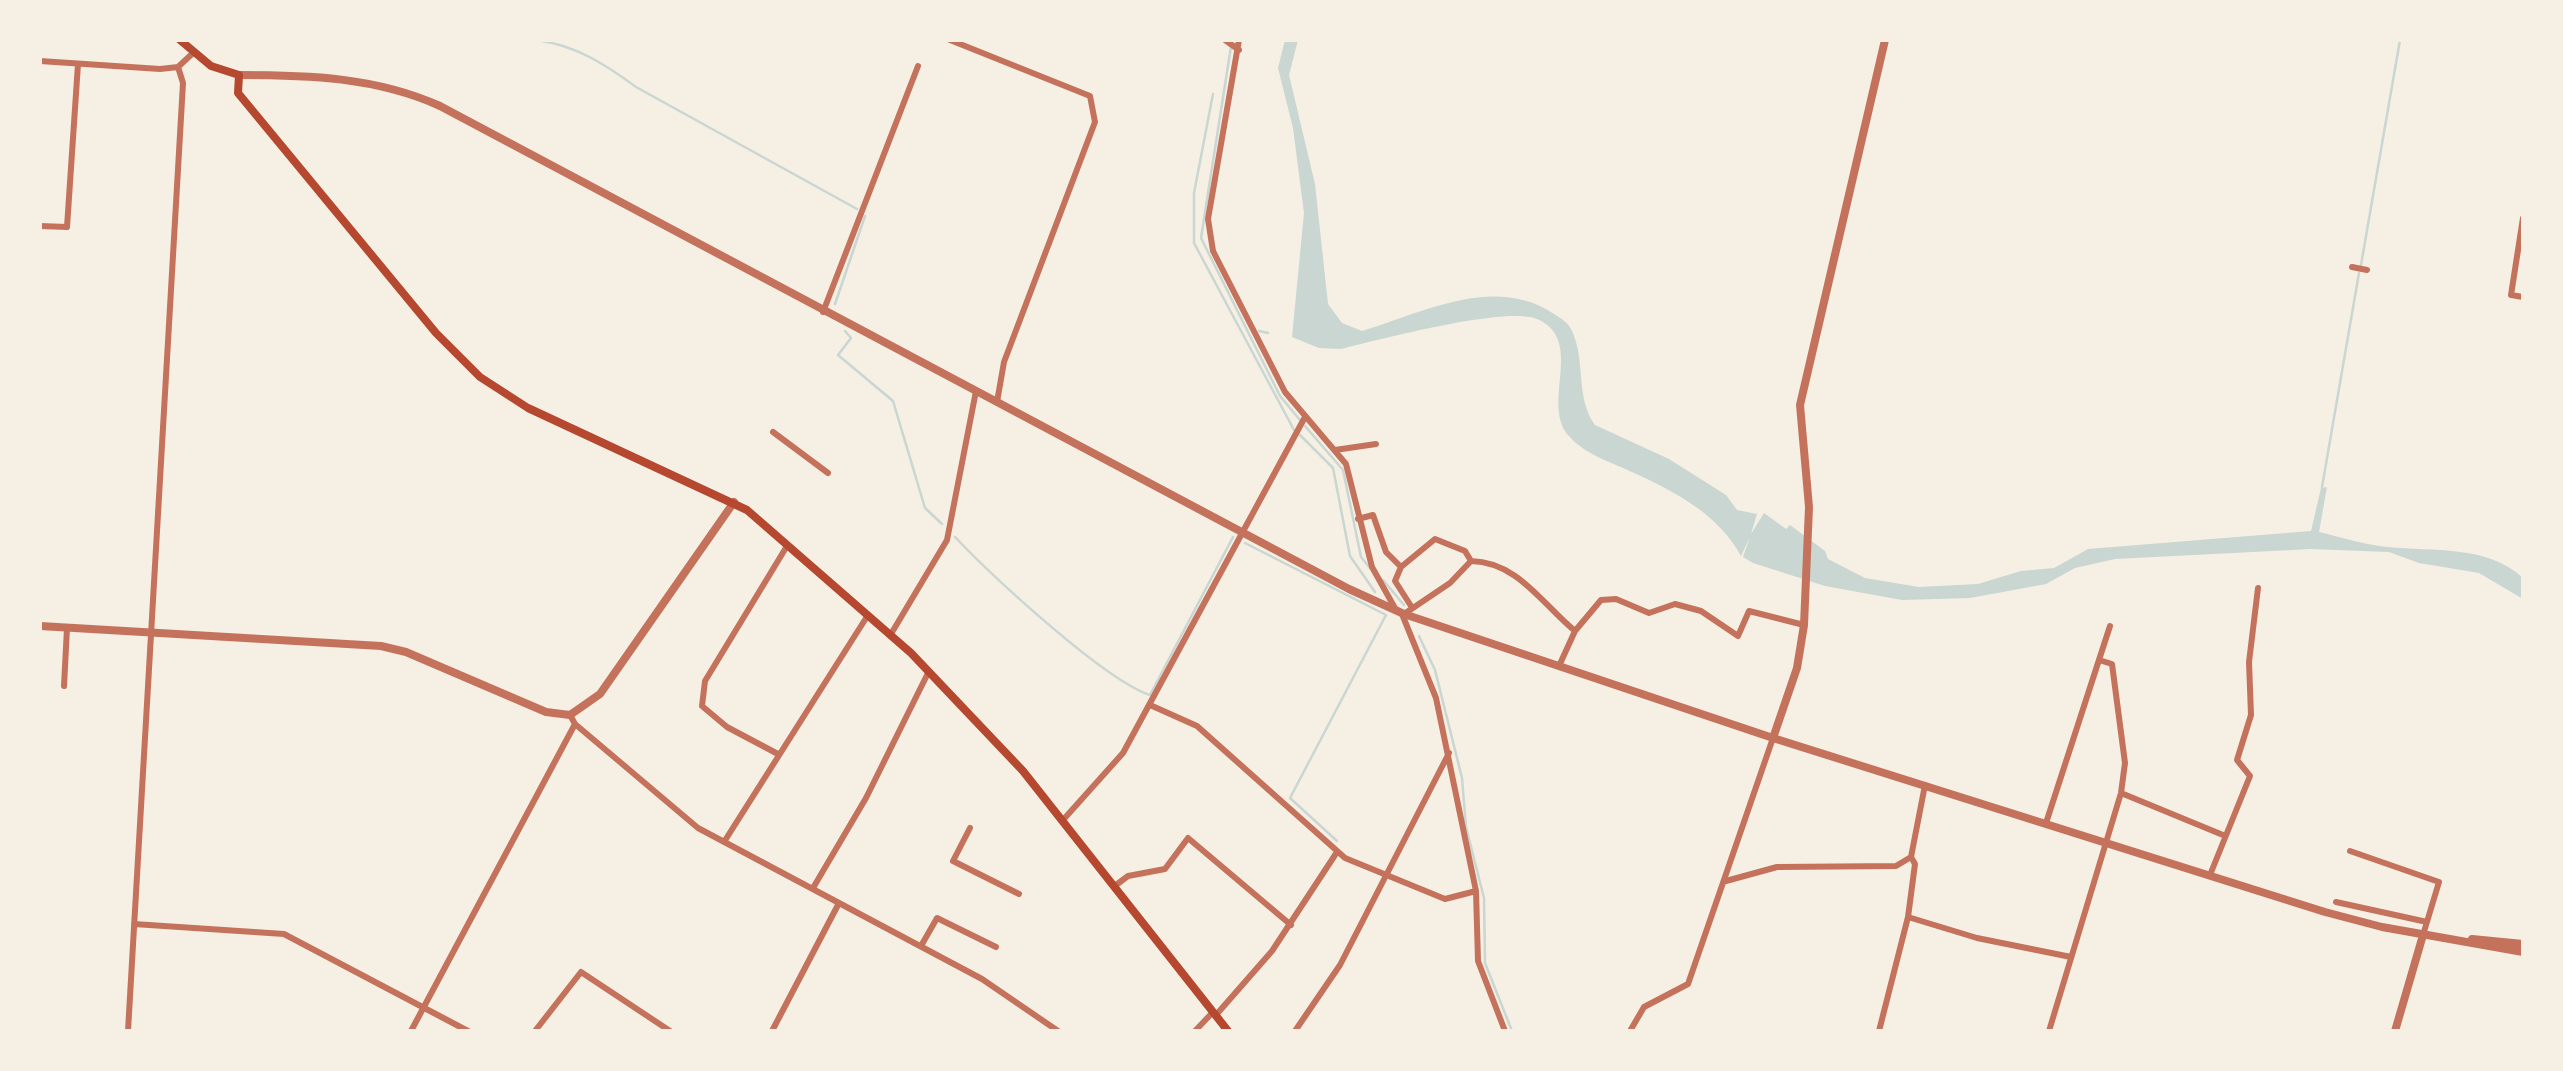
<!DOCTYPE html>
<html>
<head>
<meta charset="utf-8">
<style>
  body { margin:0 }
  #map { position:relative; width:2563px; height:1071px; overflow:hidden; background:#f6efe4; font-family:Signika,sans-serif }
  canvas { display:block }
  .frame { position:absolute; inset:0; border:42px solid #f6efe4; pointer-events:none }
</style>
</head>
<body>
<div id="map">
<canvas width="2563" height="1071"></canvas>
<div class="frame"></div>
</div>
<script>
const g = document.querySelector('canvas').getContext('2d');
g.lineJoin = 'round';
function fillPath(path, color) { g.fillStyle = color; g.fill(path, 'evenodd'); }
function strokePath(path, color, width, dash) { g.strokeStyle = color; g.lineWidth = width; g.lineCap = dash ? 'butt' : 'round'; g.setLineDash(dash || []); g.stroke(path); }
const water = new Path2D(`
  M1285,40H1298L1289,75L1315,184L1328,304L1342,323L1362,331C1423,313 1494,274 1554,314C1564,320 1570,324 1574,336C1585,365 1576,399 1595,425L1669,459L1726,495L1737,510L1757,514L1751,534L1764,513L1786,529L1790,525L1825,551L1828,559L1865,578L1919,587L1978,584L2021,571L2054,568L2088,549L2311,531L2321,488L2327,487L2319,532C2341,537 2365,545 2388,547C2433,552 2486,544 2523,578V599L2479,573L2419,563L2389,552L2311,549L2115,559L2075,568L2046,584L1970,598L1902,600L1825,586L1753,563L1743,557L1750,537L1741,556C1719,515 1676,492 1634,473C1614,463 1585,455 1569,436C1540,404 1586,340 1537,319C1505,306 1379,340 1341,349L1319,348L1292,337L1304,213L1293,128L1278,68Z`);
const stream = new Path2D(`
  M536,40C575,45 605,64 636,87L857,209
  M1232,40L1201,238L1280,396L1300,420
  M1213,94L1194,193V243L1294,430
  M2361,265L2400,40
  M835,304L865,216
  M845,331L851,338L838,355L893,401L925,508L942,524
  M1259,331L1268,333
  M1305,426L1343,470L1361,557L1370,568
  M1300,435L1333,468L1350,556L1375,592
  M2322,487L2359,273
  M955,537C991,575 1104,680 1150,695L1233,537
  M1245,543L1386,615L1290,798L1337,841
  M1383,580L1404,605
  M1419,636L1435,670L1462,778L1466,827L1484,898L1485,963L1512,1031`);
const minor = new Path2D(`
  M950,40L1090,96L1095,122L1004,362L997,402
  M1225,40L1239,50
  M1239,40L1208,219L1213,251L1285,392L1346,464L1372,567L1396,610
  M40,61L160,69L178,67L193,53
  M2523,218L2511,295L2523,297
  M40,226L67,227L78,64
  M2352,267L2367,270
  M823,312L918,66
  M773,432L828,473
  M1335,450L1376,444
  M1358,519L1373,515L1386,552L1401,567
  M1411,606L1395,581L1401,567L1435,539L1465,551L1471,561
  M1402,614L1436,698L1476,891L1478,961L1505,1031
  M1404,614L1450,583L1471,561C1518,562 1542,604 1575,631
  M891,634L947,540L976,391
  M1559,666L1575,631L1601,600L1616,599L1649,613L1675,604L1701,611L1738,636L1749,611L1804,625
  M64,686L67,628
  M1150,705L1197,726L1345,858L1445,899L1476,891
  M570,715L575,724L698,828L982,979L1058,1031
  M778,754L727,727L702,706L705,681L787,546
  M2121,793L2223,835
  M1063,820L1123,753L1305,417
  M2046,823L2110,626
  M970,828L953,861L1019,894
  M724,842L868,615
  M2350,851L2439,882L2423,935
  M2210,875L2250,776L2237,760L2251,715L2249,662L2258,588
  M1726,881L1777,867L1896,866L1911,857L1925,785
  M1116,885L1128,876L1165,869L1188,838L1291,925
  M813,888L866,798L929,671
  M2336,902L2427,922
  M1908,917L1915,864L1911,857
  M134,924L284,934L468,1031
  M921,946L937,918L996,947
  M1216,1015L1272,951L1337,852
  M128,1031L183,83L178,67
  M411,1031L575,724
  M535,1031L581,972L670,1031
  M772,1031L839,903
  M1195,1031L1213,1012
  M1295,1031L1340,965L1449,753
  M1630,1031L1644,1007L1688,984L1773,738
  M1879,1031L1908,917L1977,938L2071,957
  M2049,1031L2121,793L2125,763L2112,664L2099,660`);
const tertiary = new Path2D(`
  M239,75C308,75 376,77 440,106L1349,589L1404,614L1773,738L2325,912L2382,927L2523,952
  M40,626L381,646L406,652L546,712L570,715L600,694L734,502
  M1773,738L1797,668L1804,625L1809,507L1800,405L1885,40
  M2472,939L2523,944
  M2395,1031L2423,935`);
const secondary = new Path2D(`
  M180,40L211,66L239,75L238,93L436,333L480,377L528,408L747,510L911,653L1023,771L1228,1031`);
fillPath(water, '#c9d6d2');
strokePath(stream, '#c9d6d2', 2.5);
strokePath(minor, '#c5725c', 6);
strokePath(tertiary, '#c5725c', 8);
strokePath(secondary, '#b5482f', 8);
</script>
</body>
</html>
